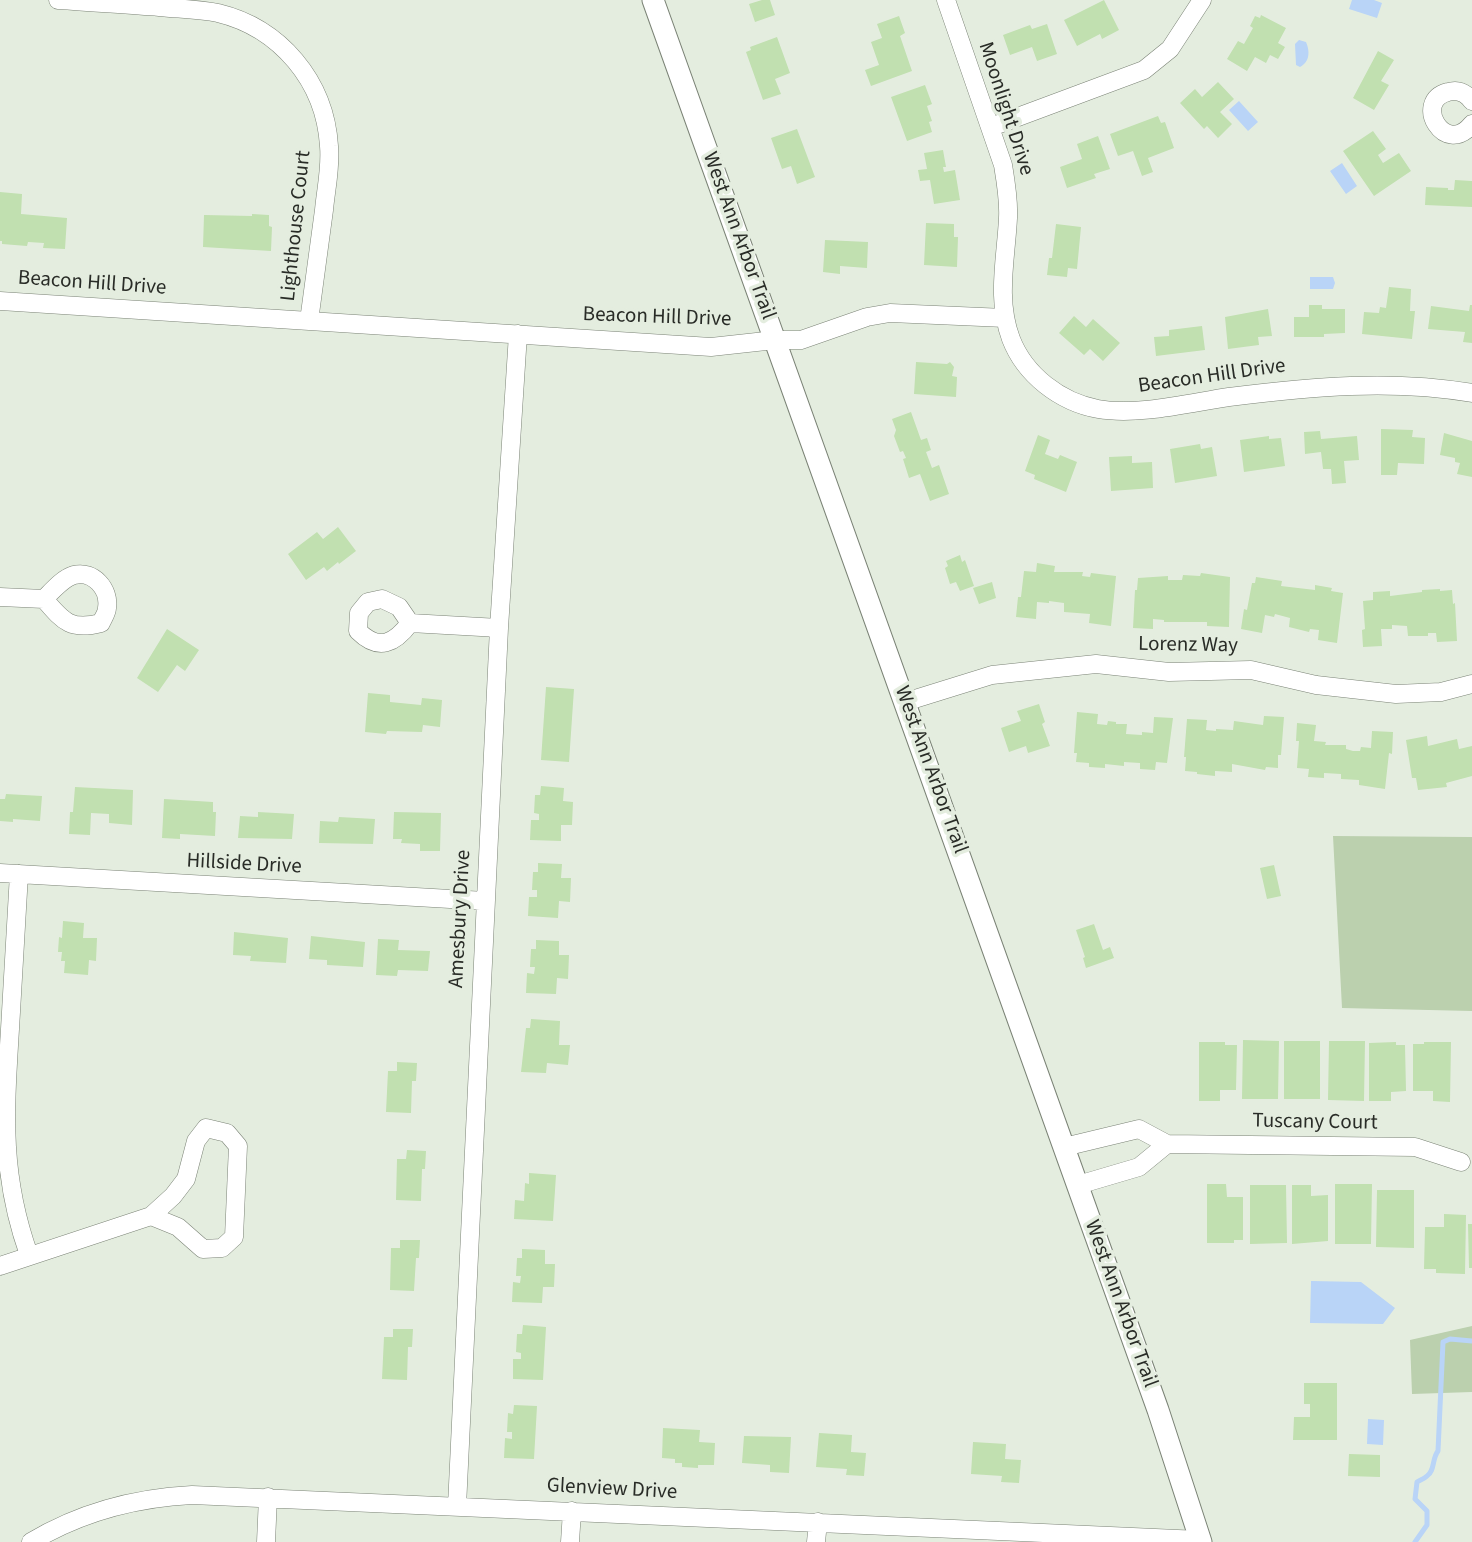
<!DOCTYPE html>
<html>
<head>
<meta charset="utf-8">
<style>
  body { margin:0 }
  canvas { display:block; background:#e4eddf }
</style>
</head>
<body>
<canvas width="1472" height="1542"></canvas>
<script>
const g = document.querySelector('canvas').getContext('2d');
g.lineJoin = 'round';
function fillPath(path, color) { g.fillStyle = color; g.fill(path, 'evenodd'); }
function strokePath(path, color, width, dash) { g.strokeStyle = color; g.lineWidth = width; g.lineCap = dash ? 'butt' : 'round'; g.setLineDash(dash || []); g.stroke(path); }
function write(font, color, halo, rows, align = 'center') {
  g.font = font + ' "Source Sans 3",sans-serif'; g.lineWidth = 7; g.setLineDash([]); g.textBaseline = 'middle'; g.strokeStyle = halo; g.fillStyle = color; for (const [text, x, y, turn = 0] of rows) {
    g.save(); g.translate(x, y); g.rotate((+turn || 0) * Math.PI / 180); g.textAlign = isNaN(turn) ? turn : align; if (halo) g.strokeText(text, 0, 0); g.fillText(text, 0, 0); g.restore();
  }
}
const green = new Path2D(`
  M1333,836L1472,837V1011L1342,1008Z
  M1472,1326V1392L1412,1394L1410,1340Z`);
const water = new Path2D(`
  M1352,0H1374L1382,3L1377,18L1349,9Z
  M1299,40L1306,42C1310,51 1310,62 1300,67L1296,65L1295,44Z
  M1239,101L1258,122L1248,131L1229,110Z
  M1342,163L1357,186L1346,194L1330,171Z
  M1310,277H1333L1335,283L1333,289H1310Z
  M1311,1281L1361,1282L1395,1308L1383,1324L1310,1323Z
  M1368,1419L1384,1420L1383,1445L1367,1444Z`);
const stream = new Path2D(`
  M1415,1542L1427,1525V1511L1415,1499L1417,1482C1420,1480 1424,1479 1427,1476C1435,1471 1432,1458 1438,1451L1443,1342L1450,1339L1472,1341`);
const building = new Path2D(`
  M762,0H770L775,15L755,22L749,4Z
  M1104,0L1119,30L1102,39L1100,34L1077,46L1064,20Z
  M1261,15L1286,28L1278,43L1285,47L1278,59L1270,55L1266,63L1255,57L1247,71L1227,59L1238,41L1244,44L1253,28L1250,26L1255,16L1260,18Z
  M899,16L905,33L900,36L912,71L871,86L865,70L879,65L871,42L882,38L877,24Z
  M1047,24L1057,54L1037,61L1032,47L1010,55L1003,35L1030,25L1032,29Z
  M777,37L790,73L775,79L781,94L763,100L746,52L751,50L750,47Z
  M1378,51L1394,60L1381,81L1389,85L1374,110L1353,98Z
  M1218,82L1234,99L1220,112L1232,124L1218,138L1207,126L1204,129L1180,103L1195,89L1202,97Z
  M925,85L932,104L927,106L932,121L929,122L932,132L907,141L891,97Z
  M1158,116L1161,123L1165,122L1174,148L1148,158L1153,172L1142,176L1133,151L1118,156L1110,134Z
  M797,129L815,177L797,184L791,166L782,169L771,138Z
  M1373,131L1386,149L1378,155L1383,163L1399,153L1411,171L1374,196L1343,151Z
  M1098,136L1110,169L1094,174L1096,178L1067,188L1060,167L1082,159L1077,144Z
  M943,150L946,167H943L944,172L955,170L960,200L934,204L930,180L920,181L918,170L927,169L924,153Z
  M1455,180L1472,181V207L1425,205L1426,187L1448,188V190H1454Z
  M0,192L22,194L21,214L67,218L65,249L43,248L44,243L28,242L27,246L2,244V241H0Z
  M252,214L269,215V226L272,227L271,251L203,247L204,215L252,216Z
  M926,223L954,224V237H958L957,267L924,265Z
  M1056,224L1081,227L1077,269L1068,268L1067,277L1047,275L1049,258H1052Z
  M825,240L868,242L867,268L840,266V274L823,272Z
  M1389,287L1411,289L1410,311H1415L1412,339L1362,334L1364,312L1379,313L1380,307L1386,308Z
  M1309,305H1322V309H1345V333L1324,334V337H1294V317H1309Z
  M1470,305H1472V343L1463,342L1465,332L1428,329L1431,306L1469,311Z
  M1268,309L1272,336L1258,337L1259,345L1228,349L1225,317Z
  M1074,316L1086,327L1093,319L1120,343L1103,361L1090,349L1084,355L1059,333Z
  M1202,326L1205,350L1156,356L1154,337L1169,336V330Z
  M916,362L947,364L950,362L954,367L952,376L957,377L956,397L914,394Z
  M911,412L921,440L927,438L931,450L926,452L932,468L939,465L949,494L930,501L920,474L909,478L903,459L906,458L903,451L900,452L894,436L896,430L892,419Z
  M1381,429L1413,430L1412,437L1425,438L1424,464L1398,463L1397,475H1381Z
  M1320,431L1321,439L1357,436L1359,460L1344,461L1346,483L1332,484L1331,469H1323L1321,452L1305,454L1304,432Z
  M1444,433L1472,441V477L1457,474L1460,463L1455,462V458L1440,455Z
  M1038,435L1050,440L1045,454L1058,459L1060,455L1077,462L1066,492L1034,479L1035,475L1025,471Z
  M1269,436V439L1281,438L1285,466L1244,472L1240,440Z
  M1200,444L1201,449L1212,447L1217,476L1175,483L1170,449Z
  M1132,456V463L1152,462L1153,488L1111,491L1109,457Z
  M338,527L356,551L339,564L338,562L327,571L324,567L306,580L288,554L317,532L323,539Z
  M960,555L962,562L965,560L974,586L960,591L956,582L950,584L945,568L948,566L946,561Z
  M1037,563L1055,566L1054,572H1083L1082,576L1090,577L1091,573L1116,576L1111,626L1089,623L1090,614L1064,612V603L1049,601V603L1037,602L1036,619L1016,617L1018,597H1021L1024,571L1036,572Z
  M1201,573L1230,577L1229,627L1207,626V622H1164V620L1153,619V629L1133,628L1135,590H1137L1138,578L1168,576V580H1182L1183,575L1200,576Z
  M1256,577L1282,581L1281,586L1315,590V585L1332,588L1331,591L1343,593L1337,643L1318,640L1319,630L1310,629L1309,632L1289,627L1290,618L1275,614L1274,617L1265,615L1262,633L1241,629L1244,609L1247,610L1252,583H1255Z
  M992,582L996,598L979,604L973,588Z
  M1440,589V591L1452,590L1453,604L1455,603L1457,641L1437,642L1436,633H1428V636H1408L1407,626L1392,625V629H1381L1382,646L1363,647L1362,630L1365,629L1363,601L1373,600V592L1390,591V596L1422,592V590Z
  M167,629L199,650L185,671L177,665L158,692L137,678Z
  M546,687L574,689L569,762L541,760Z
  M368,693L390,695V702L421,705L422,698L442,700L440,727L423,725L422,732L387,731L386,734L365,732Z
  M1039,704L1045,722L1042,724L1050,746L1028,753L1026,746L1009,752L1001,728L1021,721L1017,711Z
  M1077,712L1098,714L1097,724L1107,725L1108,721L1116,722V724H1127L1126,734L1142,735V732L1153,733L1154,717L1173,718L1167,763L1156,762L1155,770L1140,769V763L1124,762V766L1105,764V768L1089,767V763L1076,762L1077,753H1074Z
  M1264,716L1284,717L1281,755H1278V768L1266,767L1265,770L1232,764V772L1215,771V776L1197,774V772L1185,771L1186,757H1184L1187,719L1207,720L1206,730L1216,731V729L1233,730L1234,721L1263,725Z
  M1297,723L1316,725L1314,741L1326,742L1325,745H1346V749L1353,751H1360L1361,747L1371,748L1372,731L1393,732L1392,754L1389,753L1385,789L1359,785V780L1341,779V774L1324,773V778L1308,777L1309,769L1297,768L1299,741H1296Z
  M1427,736L1428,746L1457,739L1459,749L1472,746V776L1446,783L1447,787L1418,790L1416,778H1412L1406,740Z
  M541,786L564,788L563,801L573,802L572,825H561V841L530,840L531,820H539V814L534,813L535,795H540Z
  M75,787L133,790L132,825L109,823V814L91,813L90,835L69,834L70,812H73Z
  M6,794L42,796L40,821L13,819V822L0,821V799H5Z
  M164,799L213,802V812H216L215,836L180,834V839L162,838Z
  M258,812L294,814L292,839L238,838L240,816L258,817Z
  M394,812L441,813L440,851H420V844L401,843L402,839H393Z
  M339,817L375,819L373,844L319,843L320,821L338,822Z
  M538,863L562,864L561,878H571L570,902L559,901L558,918L528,916L529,897H537V890H532L533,872H538Z
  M1274,865L1281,896L1267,899L1260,868Z
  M63,921L84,923L83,938H97L96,961L89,960L88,975L64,973L65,961H61L62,952H58L59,937L62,938Z
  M1094,924L1103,950L1110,947L1114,958L1086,968L1083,958L1085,957L1076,930Z
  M234,932L288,938L286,963L250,961L251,956L233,955Z
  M311,936L365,942L363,967L327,965V960L309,959Z
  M378,939L399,940L398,950L430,951L428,971L398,970L397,976L376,975Z
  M536,940L559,941V955H569L568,979L557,978L556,994L526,993L527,973L534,974L535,967H530L531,949H536Z
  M531,1019L560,1021L559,1045H570L568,1065L547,1063L546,1073L521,1072L526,1028H530Z
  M1243,1040L1279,1041L1278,1099H1242Z
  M1284,1041H1320V1099H1284Z
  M1329,1041H1365L1364,1101L1328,1100Z
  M1199,1042H1225V1045H1237L1236,1090H1220V1101H1199Z
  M1396,1042V1045H1405L1406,1091L1391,1092V1101H1369V1043Z
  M1424,1042H1451L1450,1102L1433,1101V1091H1413V1044H1424Z
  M397,1062L417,1063L416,1081H412L411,1113L386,1112L388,1071H397Z
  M407,1150L426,1151L425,1169H422L421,1201L396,1200L397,1159H406Z
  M529,1173L556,1175L553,1221L514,1219L515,1200L524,1201L525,1183L529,1184Z
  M1207,1184H1226L1227,1197H1243V1240H1234V1243H1207Z
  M1335,1184H1372L1371,1244H1335Z
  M1250,1185H1286L1287,1243L1250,1244Z
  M1292,1185H1311V1196L1328,1195V1241L1292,1244Z
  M1377,1190H1414V1248L1376,1247Z
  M1444,1214L1466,1215L1465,1274L1436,1273V1269H1424L1425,1227H1444Z
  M1468,1224H1472V1268H1469Z
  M400,1240H420L419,1258H416L414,1291L390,1290L391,1248H400Z
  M522,1249L545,1250V1264H555L554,1287H543L542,1303L512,1302L513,1282L520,1283L521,1276H516L517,1258H522Z
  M523,1325L546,1327L543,1380L513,1379V1359H521V1353L516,1352L517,1334H522Z
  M393,1329H413L412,1347H408L407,1380L382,1379L384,1337H393Z
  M1304,1383H1337V1440H1293L1294,1417H1310V1404H1304Z
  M514,1405L537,1406L534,1459L504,1458L505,1438L512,1439V1432H507L508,1413L513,1414Z
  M663,1428L700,1430L699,1442L715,1443L714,1465H698V1468L682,1467V1463H675V1459L662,1458Z
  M819,1433L852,1435L851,1452L866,1453L864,1476L846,1475L847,1469L816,1467Z
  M744,1436L791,1437L789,1473L770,1472V1465L742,1463Z
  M973,1442L1006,1444L1005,1459L1021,1460L1019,1483L1001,1482L1002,1476L971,1474Z
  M1349,1454L1380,1455V1477L1348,1476Z`);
const minor = new Path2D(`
  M58,0C92,2 126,5 159,7C179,9 199,9 218,13C280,28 325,81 329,146C331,168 326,188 324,210C319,247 314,284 309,321
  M946,0L1003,165C1006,183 1009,200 1008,218C1006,259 996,299 1011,339C1025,375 1060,402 1098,409C1138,416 1189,403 1229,397C1311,387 1390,379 1472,393
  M1472,101C1466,93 1458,89 1448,92C1412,101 1445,158 1472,124
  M991,127L1144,70L1170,49L1202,0
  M0,301L711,347L775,340H801L867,317L890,313L1005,318
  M0,597L44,599C63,621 70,631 101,623C103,618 107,613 107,608C110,589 93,570 74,575C63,578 52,591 44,599
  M382,599L399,607L410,623C395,643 379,652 358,631L359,613L368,602Z
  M410,623L499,628
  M905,702L992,675L1096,664L1169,672L1251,670L1316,685L1396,694L1441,692L1472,684
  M0,873L485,901
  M19,874C16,926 13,977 10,1029C5,1112 0,1174 29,1255
  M206,1128L227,1133L238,1146L234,1237L222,1248L203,1249L178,1227L151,1216L173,1196L186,1179L196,1141Z
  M1167,1144L1415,1147L1461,1162
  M1064,1147L1139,1129L1167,1144L1139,1167L1078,1185
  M0,1266L151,1216
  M457,1506L499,628L518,334
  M31,1542C81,1512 134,1498 192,1495L1200,1540
  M266,1542L268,1497
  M570,1542L572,1511
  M816,1542L818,1522`);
const tertiary = new Path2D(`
  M653,0L1158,1410L1201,1542`);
const streetNames = [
  ["Moonlight Drive",1005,109,72],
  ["Lighthouse Court",297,226,-84],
  ["West Ann Arbor Trail",738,236,70],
  ["Beacon Hill Drive",92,284,4],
  ["Beacon Hill Drive",657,318,2],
  ["Beacon Hill Drive",1212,377,-8],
  ["Lorenz Way",1188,646,1],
  ["West Ann Arbor Trail",930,770,70],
  ["Hillside Drive",244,865,3],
  ["Amesbury Drive",461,919,-87],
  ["Tuscany Court",1315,1123,1],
  ["West Ann Arbor Trail",1120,1304,70],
  ["Glenview Drive",612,1490,3]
];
fillPath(green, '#bbd0ae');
fillPath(water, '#b9d4f7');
strokePath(stream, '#b9d4f7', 5);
fillPath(building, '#c1e0b0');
strokePath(minor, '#7b8376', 19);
strokePath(tertiary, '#7b8376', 23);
strokePath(minor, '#fff', 18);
strokePath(tertiary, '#fff', 21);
write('21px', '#292c27', '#e4eddf', streetNames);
</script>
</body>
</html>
